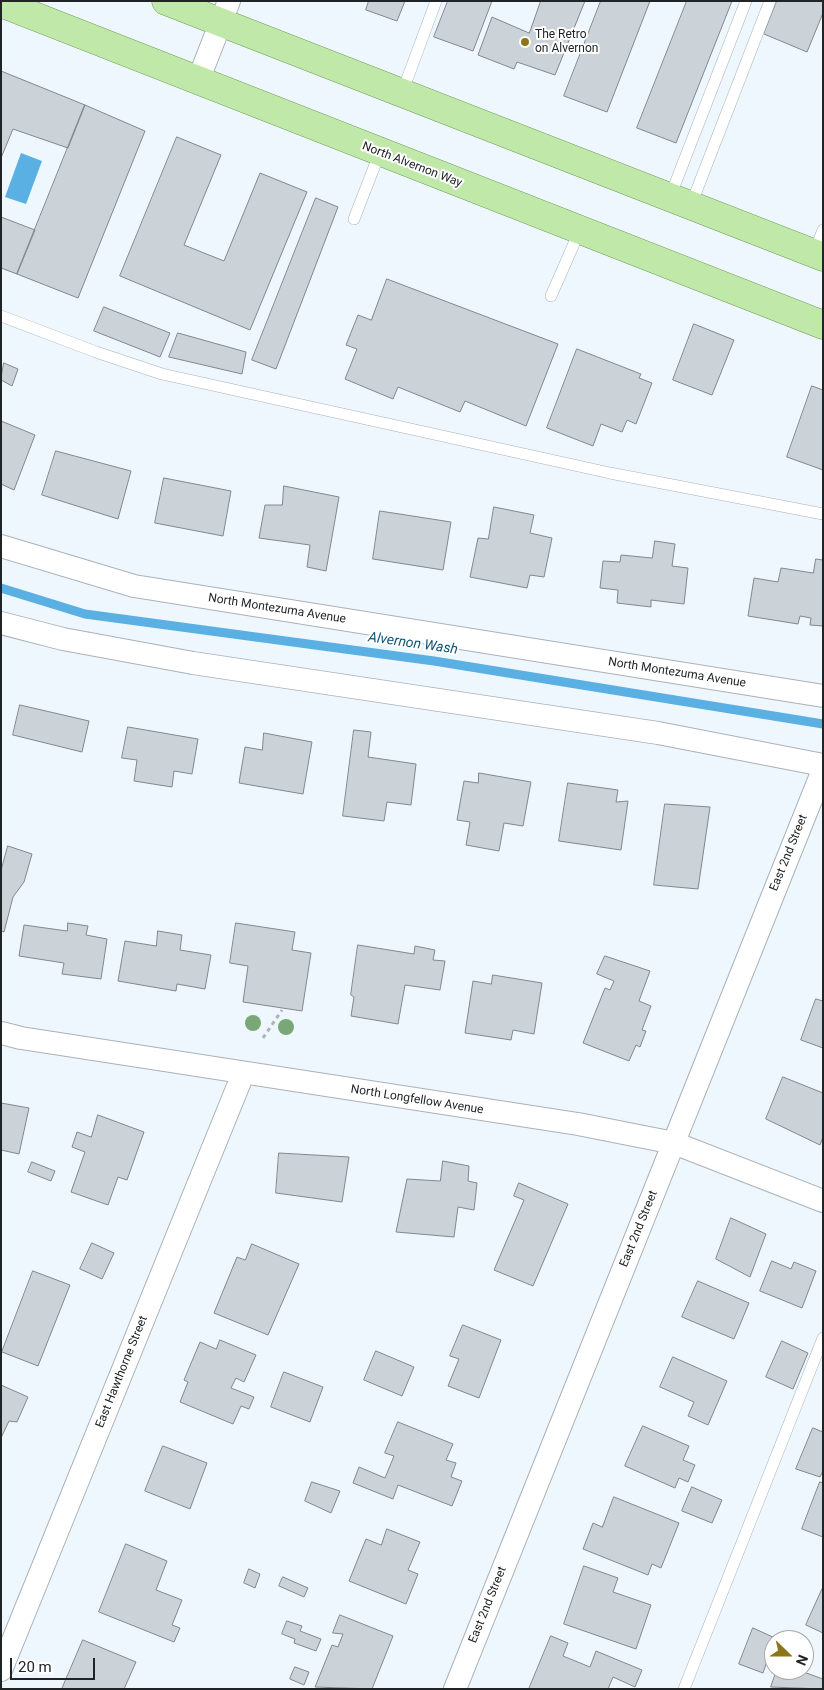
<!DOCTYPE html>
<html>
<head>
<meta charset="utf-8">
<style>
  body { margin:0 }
  #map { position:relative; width:824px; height:1690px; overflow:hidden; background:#eff7fe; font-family:Roboto,sans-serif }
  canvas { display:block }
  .frame { position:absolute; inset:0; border:2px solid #212426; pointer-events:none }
  .north { position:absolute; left:764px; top:1630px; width:50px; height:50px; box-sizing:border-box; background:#fff; border:1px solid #a6a7a8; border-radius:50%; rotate:112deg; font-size:14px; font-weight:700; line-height:20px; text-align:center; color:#212426 }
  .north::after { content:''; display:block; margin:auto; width:18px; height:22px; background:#8e7519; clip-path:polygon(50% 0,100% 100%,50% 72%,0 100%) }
  .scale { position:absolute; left:10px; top:1658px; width:85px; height:22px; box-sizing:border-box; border:2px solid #212426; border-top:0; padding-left:6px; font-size:15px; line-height:18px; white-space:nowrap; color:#212426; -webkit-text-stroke:4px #fff; paint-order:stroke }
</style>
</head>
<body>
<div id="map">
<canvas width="824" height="1690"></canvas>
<div class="frame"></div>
<div class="north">N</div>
<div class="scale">20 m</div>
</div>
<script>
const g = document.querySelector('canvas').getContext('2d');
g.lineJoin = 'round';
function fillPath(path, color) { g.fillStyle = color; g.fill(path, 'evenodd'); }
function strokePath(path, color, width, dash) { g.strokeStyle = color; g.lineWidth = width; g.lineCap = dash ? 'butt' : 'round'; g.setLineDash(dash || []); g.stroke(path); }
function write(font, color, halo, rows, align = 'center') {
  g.font = font + ' Roboto,sans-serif'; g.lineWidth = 4; g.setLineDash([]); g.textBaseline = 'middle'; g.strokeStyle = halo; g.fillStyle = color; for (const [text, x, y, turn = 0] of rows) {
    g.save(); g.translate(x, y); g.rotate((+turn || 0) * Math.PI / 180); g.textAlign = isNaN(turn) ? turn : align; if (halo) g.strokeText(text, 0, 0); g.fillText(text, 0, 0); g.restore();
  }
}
const water = new Path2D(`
  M21,153L42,161L26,204L5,197Z`);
const stream = new Path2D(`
  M1,588L85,614L434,661L823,724`);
const building = new Path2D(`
  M369,1H405L397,21L366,10Z
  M448,1H492L473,51L434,37Z
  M541,1H585L555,75L517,62L514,69L478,55L492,17L529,33Z
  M601,1H650L607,112L564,96Z
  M687,1H732L676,143L637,128Z
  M777,1H823V13L807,52L764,34Z
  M1,71L85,105L68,148L13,129L1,158Z
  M85,105L145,131L78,298L17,274Z
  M177,137L221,155L184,245L224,261L260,173L307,192L250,330L120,276Z
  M316,198L338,207L276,369L252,360Z
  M1,217L35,230L17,274L1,268Z
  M387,279L558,344L526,426L465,401L460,412L398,387L393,399L345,379L357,349L346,345L358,315L371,320Z
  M104,307L170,333L160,357L94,331Z
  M694,324L734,340L712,395L673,380Z
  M178,333L246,352L242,374L169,357Z
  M577,349L641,374L639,378L652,383L636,424L627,420L622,432L601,424L593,446L547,428Z
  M4,363L18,369L12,386L1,380Z
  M812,386L823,390V470L787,457Z
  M1,421L35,435L14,490L1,484Z
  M56,451L131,471L118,519L42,495Z
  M164,478L231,491L223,536L155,523Z
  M284,486L339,497L326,571L307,567L310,545L259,538L265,505H282Z
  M494,507L534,515L530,533L552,538L544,577L530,575L527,588L470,577L478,538L488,539Z
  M380,511L451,522L443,570L373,559Z
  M655,541L675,544L672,566L688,568L684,604L651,600V607L617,603L618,590L600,588L603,561L620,562L621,555L652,558Z
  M816,559L823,560V626L810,625L811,618L800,616L798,624L748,616L754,578L778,582L781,568L813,573Z
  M20,705L89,721L82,752L13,735Z
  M128,727L198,739L192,774L174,771L172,787L134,781L137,760L122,758Z
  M354,730L371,732L368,757L416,764L411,805L387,802L384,821L343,816Z
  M264,733L312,742L303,794L239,783L245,747L262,750Z
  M479,773L531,782L523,826L504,823L499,851L466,845L470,822L457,820L464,781L478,783Z
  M568,783L618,790L616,802L628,801L621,850L559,841Z
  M665,804L710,807L698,889L654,885Z
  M8,846L32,854L24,882L13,897L4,932L1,931V871Z
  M68,923L88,926L86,935L107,939L101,979L62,974L64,963L19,956L24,925L67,931Z
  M236,923L295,932L292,950L311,953L302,1011L243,1002L248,966L230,963Z
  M158,931L182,935L180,950L211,955L205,989L177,984L176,991L118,981L125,941L156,946Z
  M358,945L414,954L415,946L435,950L433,960L445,961L440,990L405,985L398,1024L351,1016L354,997L351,995Z
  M605,956L650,971L639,1001L651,1006L642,1030L646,1031L640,1047L636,1045L629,1061L583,1043L605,988L610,990L614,981L597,974Z
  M493,975L542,983L534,1034L513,1030L511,1040L465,1033L473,981L491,984Z
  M816,999L823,1001V1048L801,1040Z
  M783,1077L823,1093V1137L820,1145L766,1119Z
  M1,1103L29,1108L19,1154L1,1150Z
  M98,1115L144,1132L127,1180L118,1177L108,1205L71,1192L85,1152L72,1147L77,1132L91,1137Z
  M279,1153L349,1157L342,1202L276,1193Z
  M443,1161L469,1166L468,1181L477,1183L474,1210L458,1207L454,1237L396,1232L407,1179L440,1181Z
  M32,1162L55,1171L51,1181L28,1172Z
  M519,1183L568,1204L533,1286L494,1270L524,1200L514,1196Z
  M731,1218L766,1234L750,1277L716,1259Z
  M92,1243L114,1253L102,1279L80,1269Z
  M252,1244L299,1264L268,1335L214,1313L237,1257L245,1260Z
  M772,1261L791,1269L794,1262L816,1271L802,1308L760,1291Z
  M33,1271L70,1285L38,1366L2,1352Z
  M698,1281L749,1303L734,1339L682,1317Z
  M463,1325L501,1340L479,1398L448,1386L459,1359L450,1356Z
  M220,1340L256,1355L244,1382L236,1378L231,1388L254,1397L249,1409L241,1406L233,1424L180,1402L188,1382L184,1380L200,1342L216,1349Z
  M782,1341L808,1353L793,1389L766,1377Z
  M376,1351L414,1367L402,1396L364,1380Z
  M673,1357L727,1381L708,1425L688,1416L694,1402L660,1387Z
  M284,1372L323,1387L310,1422L271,1407Z
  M1,1385L28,1397L17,1422L9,1421L1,1438Z
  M398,1422L453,1444L446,1460L456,1463L451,1477L462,1481L452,1506L398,1485L393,1499L353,1483L359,1467L385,1478L394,1456L385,1453Z
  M643,1426L689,1446L683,1460L695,1465L688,1482L679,1478L675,1488L625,1466Z
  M813,1428L823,1432V1471L820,1477L796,1469Z
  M163,1446L207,1463L190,1509L145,1491Z
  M312,1482L340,1491L331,1513L305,1501Z
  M820,1482L823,1483V1537L802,1529Z
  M692,1487L722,1500L712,1523L682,1511Z
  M614,1497L679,1523L661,1568L652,1564L648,1575L583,1549L593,1523L602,1527Z
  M387,1529L420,1542L408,1570L418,1574L406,1604L349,1581L366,1539L381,1545Z
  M126,1544L167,1561L156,1590L182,1600L172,1625L180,1628L174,1642L99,1612Z
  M584,1566L618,1578L613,1592L651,1605L636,1649L564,1624Z
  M249,1569L260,1574L255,1588L244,1583Z
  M283,1577L308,1588L304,1597L279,1586Z
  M823,1587V1633L806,1625Z
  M340,1615L393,1636L372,1689L315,1687L332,1645L338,1647L343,1634L333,1633Z
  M287,1621L302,1626L300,1631L321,1639L316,1651L294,1643L295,1639L282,1634Z
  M753,1628L775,1638L763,1673L739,1664Z
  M551,1636L568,1643L563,1656L590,1667L596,1651L642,1670L635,1687L613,1677L608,1689H529Z
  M83,1640L136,1662L124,1689H62Z
  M295,1667L309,1672L304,1685L290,1679Z
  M777,1670H798L823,1679V1689L771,1687Z`);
const path = new Path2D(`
  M263,1038L282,1010`);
const lane = new Path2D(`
  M402,93L436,1
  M670,197L746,1
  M691,205L770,1
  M354,219L380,152
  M814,253L823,230
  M551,296L580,230
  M1,316L96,352L162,374L610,473L823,514
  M684,1689L823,1338`);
const street = new Path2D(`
  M198,81L229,1
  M1,546L134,586L823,696
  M1,623L63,639L193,663L658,733L823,765
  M1,1033L21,1038L578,1124L674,1143L823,1201
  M1,1670L243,1074
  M455,1689L823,770`);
const primary = new Path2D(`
  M166,1L823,257
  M1,3L823,325`);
const trees = [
  [253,1023],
  [286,1027]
];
const markers = [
  [525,42,5,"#8e7519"]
];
const poiNames = [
  ["The Retro",535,35],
  ["on Alvernon",535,49]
];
const streetNames = [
  ["North Alvernon Way",412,165,21],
  ["North Montezuma Avenue",277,609,9],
  ["North Montezuma Avenue",677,673,9],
  ["East 2nd Street",789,853,-68],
  ["North Longfellow Avenue",417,1100,9],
  ["East 2nd Street",639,1229,-68],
  ["East Hawthorne Street",122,1372,-68],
  ["East 2nd Street",488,1605,-68]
];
const waterNames = [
  ["Alvernon Wash",413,644,8]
];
fillPath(water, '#5ab0e2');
strokePath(stream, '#5ab0e2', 9);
fillPath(building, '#cbd3d9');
strokePath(building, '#80888e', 1);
strokePath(lane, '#aab2b8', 12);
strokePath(street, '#aab2b8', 24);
strokePath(primary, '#6d9a55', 29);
strokePath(path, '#adb4b9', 3, [4, 4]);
strokePath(lane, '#fff', 11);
strokePath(street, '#fff', 22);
strokePath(primary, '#c0e9a9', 28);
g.fillStyle = '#7aa777';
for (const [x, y] of trees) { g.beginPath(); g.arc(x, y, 8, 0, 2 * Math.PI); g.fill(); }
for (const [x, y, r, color] of markers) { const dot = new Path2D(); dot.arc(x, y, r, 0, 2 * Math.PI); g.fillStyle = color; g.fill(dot); strokePath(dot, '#fff', 2); }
write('12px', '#212426', '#fff', poiNames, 'left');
write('12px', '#212426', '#fff', streetNames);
write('italic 14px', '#0f5374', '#fff', waterNames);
</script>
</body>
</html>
